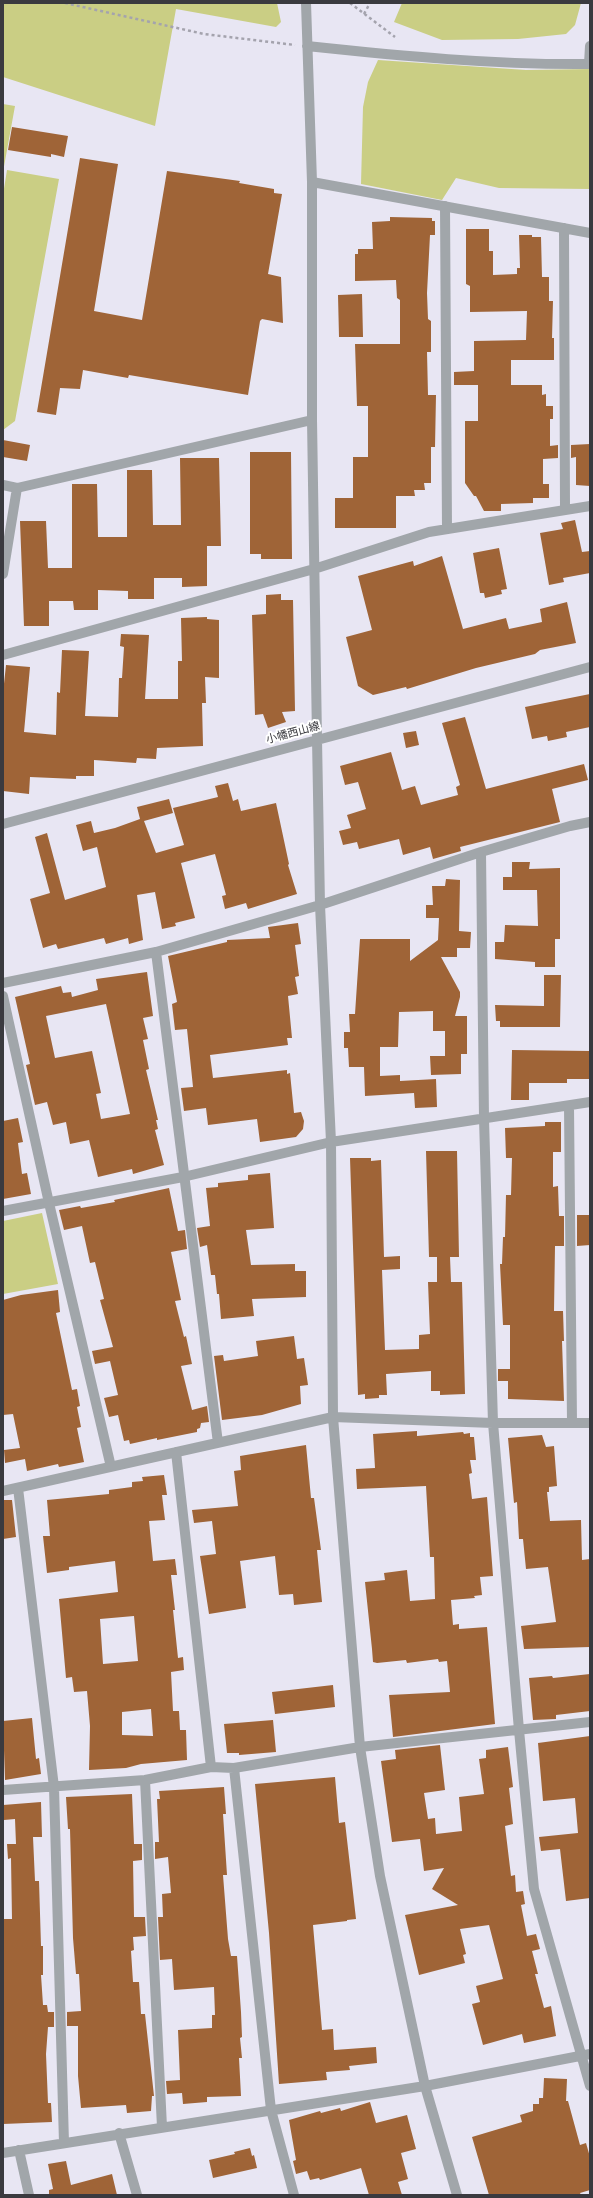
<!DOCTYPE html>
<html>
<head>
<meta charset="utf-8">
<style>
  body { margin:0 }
  #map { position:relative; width:593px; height:2198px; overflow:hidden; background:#e8e6f3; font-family:Figtree,sans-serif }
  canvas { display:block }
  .frame { position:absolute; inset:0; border:4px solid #3a3a3f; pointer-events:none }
</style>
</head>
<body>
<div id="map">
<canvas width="593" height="2198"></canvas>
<div class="frame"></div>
</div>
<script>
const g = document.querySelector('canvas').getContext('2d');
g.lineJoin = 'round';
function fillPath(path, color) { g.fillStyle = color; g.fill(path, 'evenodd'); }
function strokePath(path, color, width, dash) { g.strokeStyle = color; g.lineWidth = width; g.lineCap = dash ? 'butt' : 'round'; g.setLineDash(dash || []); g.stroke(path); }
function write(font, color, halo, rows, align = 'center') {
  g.font = font + ' Figtree,"Noto Sans JP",sans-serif'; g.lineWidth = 4; g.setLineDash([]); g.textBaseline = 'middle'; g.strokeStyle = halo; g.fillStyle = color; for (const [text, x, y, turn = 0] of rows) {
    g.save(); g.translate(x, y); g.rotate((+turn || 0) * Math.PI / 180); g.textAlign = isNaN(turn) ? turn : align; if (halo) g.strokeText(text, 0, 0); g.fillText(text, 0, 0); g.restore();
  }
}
const green = new Path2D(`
  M3,3H277L281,22L276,27L176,9L155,126L3,77Z
  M402,3H581L575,25L566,34L518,39L442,40L394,22Z
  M378,60L526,70L590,69V189L499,188L456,178L442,200L361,184L363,107L368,82Z
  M3,104L15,106L3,172Z
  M7,170L59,179L15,421L3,430V195Z
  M42,1213L58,1284L3,1294V1221Z`);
const building = new Path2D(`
  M12,127L68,136L64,157L51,154V157L8,150Z
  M80,158L118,164L94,311L142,320L167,171L240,181L239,183L274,189V193L282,194L268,274L281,277L283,323L262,319L260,321L248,395L129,375L128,378L83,370L80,389L60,388L56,415L37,412Z
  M390,217L432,218V221H435V235H430L427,293L428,319L431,321V352H427L428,395H436L435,447H431V483H424L425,490H414L415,496H396V528H335V498H353V457H368V406H357L355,344H400V300L397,298L396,280L355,281V254H358V249H373L372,222L390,221Z
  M466,229H489V251H493V275L517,274V268H520L519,235H532V237H541L542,277H549V301H553L552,338H554V360H511V385H542V395L546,394V406H553V419H550V446L558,445V458L543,459V484H549V498H533V503L501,504V511H484L476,496H474L465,483V421H478V385H454V372L474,371V341L526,340L527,311L470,312V286L466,284Z
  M362,294L363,337H339L338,295Z
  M3,440L30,445L27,461L3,457Z
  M590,444V486L576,485V457L571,458V445Z
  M250,452H291L292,559H261V554H250Z
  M180,458H219L221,546H207V586L182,587V578H154V599H128V591L98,590V610H74L73,601H49V626H24L20,521H46L48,568H72V484H97L98,537H127V470H152L153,525H181Z
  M575,520L582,552L590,551V573L563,578L564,582L549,585L540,533L563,529L561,523Z
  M499,548L507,589L501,590L502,594L485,598L484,593H480L473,553Z
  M442,556L463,629L506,618L509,629L542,622L540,609L567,602L576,643L540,650L535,654L476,668L407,689L406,687L373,695L358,686L346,637L372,630L358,576L413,561L414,566Z
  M281,594V600H293L295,711L282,712L286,722L268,728L263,714L255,715L252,615L266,614V595Z
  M207,617V619L219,620V678L205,677L206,703H202L203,746L157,748L156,759L137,758L136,763L94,760V776H76V779L30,777L29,794L3,791V693L6,665L30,667L24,732L56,735L57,692L60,693L62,650L89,651L85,716L118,717L119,678H122L124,647L120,646L121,634L149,635L145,699H178V661H182L181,618Z
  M590,694V727L566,732L567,737L548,741L547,736L532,739L525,707Z
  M465,717L486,789L584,764L588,780L552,789L560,822L460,847L461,851L433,859L430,847L403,855L399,839L359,849L357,842L343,845L339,831L351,828L347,815L366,809L358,782L345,785L340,766L391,752L402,790L415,786L421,805L458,795L456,787L460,785L442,723Z
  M416,731L419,745L406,748L403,733Z
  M228,783L233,801L238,799L241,811L276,803L289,864L288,865L297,894L248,909L246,903L225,909L222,896L226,895L215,854L181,863L195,918L175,923L176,926L162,929L155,892L137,895L143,940L129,944L128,938L106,944L104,938L58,949L56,944L43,948L30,899L50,893L35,837L47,833L65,900L106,887L97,847L83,851L76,825L91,821L94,833L115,828L140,819L137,807L169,799L173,813L144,821L156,853L184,845L173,808L218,797L215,786Z
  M512,862H530L529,869L560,868V939H555V967H535V962L495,959V942H504L505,925L538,926L537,890H503V877H512Z
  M446,879L460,880L459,931L471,932L470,948H457V957H441L460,992V997L455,1016H467V1054H461V1074L431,1075L430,1056H445V1031H433V1011L399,1012L398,1047H380V1076L400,1075V1081L436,1079L437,1107L415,1108L414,1093L365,1096L364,1067H349L348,1048H344V1032H350L349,1014H355L360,939H410V961L438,940L439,918H426V905H433L432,886H445Z
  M298,923L301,944L295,945L299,976L295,977L298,994L288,996L292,1038H287L288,1045L210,1055L213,1078L287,1070V1074L290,1073L294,1113L301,1112L304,1121L303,1129L296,1137L260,1142L257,1119L208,1125L206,1108L184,1111L181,1088L193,1087L187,1029L175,1030L172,1004L177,1002L168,956L227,942V940L270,938L268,927Z
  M147,972L153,1016L143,1018L148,1039L143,1040L149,1069L146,1070L158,1120H156L158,1129L155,1130L164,1165L133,1174L132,1169L98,1177L89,1140L70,1144L66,1122L53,1125L47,1102L35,1105L26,1065L30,1064L15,997L61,986L63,993L71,992L72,997L98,990L96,979ZM106,1004L130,1114L101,1119L96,1094L101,1093L92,1051L55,1058L46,1016Z
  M544,975H561L560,1027H500V1021H496L495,1005L544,1006Z
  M512,1050L590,1051V1079H567V1083H529V1100H511Z
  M18,1118L23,1142L18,1143L22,1174L27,1173L31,1194L3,1199V1121Z
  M545,1122H561V1152H553V1187L558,1186L559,1216H564V1246H555L554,1311H563L564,1341H562L564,1401L508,1399V1381H498V1369H510V1325H503L500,1264H502L503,1237H505L506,1195H511L512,1158H506L505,1128L545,1126Z
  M426,1151H457L459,1257H450L451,1282H462L465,1394L440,1395V1391H431V1371L386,1374L387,1395H379V1398L365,1399V1394L358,1395L350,1158H371V1161L381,1160L384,1257L400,1256V1269L382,1270L385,1350L419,1349V1335L430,1334L428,1282H437V1257H429Z
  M270,1173L274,1228L246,1230L251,1265L295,1264V1271H306V1297L252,1299L254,1316L221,1319L219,1294H217L215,1275H211L207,1245L200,1247L197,1228L210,1226L206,1188L218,1187V1183L248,1180V1175Z
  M169,1188L178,1231L185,1230L187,1249L171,1252L181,1300L175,1301L184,1337L186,1336L192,1364L181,1366L192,1410L207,1406L209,1422L201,1423L200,1428L197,1429V1432L157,1440V1438L130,1444L129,1440L124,1441L118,1415L109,1417L104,1398L118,1395L110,1361L95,1364L92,1351L113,1347L100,1300L104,1299L95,1262L90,1263L82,1226L64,1230L59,1210L80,1206L81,1208L115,1202L114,1200Z
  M577,1215H590V1245L577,1246Z
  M58,1290L60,1312L56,1313L72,1390L77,1389L80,1406L77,1407L81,1427L77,1428L84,1462L59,1467L58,1464L27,1471L25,1459L5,1463L4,1450L20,1448L13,1414L3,1415V1300L21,1295Z
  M294,1336L297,1359L304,1358L308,1385L300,1386L301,1404L262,1415L222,1420L214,1356L223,1355L224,1361L258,1356L256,1341Z
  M417,1431V1436L463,1432L464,1434L470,1433V1437H474L476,1460H470L472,1473L469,1474L472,1499L487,1497L493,1576L480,1577L482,1595L474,1596L475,1598L451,1600L453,1625L459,1624V1629L487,1627L495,1724L393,1737L389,1695L450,1692L447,1661L439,1662L438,1659L407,1663L406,1660L377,1663L373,1662L372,1649L365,1582L385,1580L384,1573L407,1570L410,1601L435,1599L434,1557H430L426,1486L357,1489L356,1469L375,1468L373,1434Z
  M542,1435L546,1447L554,1446L557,1486L549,1487V1492H547L550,1521L581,1520L582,1560L590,1559V1647L524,1649L521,1626L556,1622L548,1567L526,1569L523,1539H519L517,1502L514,1503L508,1438Z
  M306,1445L311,1498H314L321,1550H317L322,1602L294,1605L293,1594L279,1595L275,1556L240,1561L246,1608L209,1614L200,1556L216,1554L212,1521L194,1523L192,1510L238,1506L234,1471L241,1470L240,1456Z
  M164,1475L167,1495H162L165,1520L149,1521L153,1561L175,1559L177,1575H171L175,1610H173L178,1658L183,1657L184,1670L171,1672L173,1711H179L180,1730H186L187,1760L141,1764L126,1768L89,1770L90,1726L87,1691L74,1692L72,1677L66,1678L59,1599L118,1592L115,1561L69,1567V1570L47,1573L43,1536H50L47,1500L109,1494V1490L132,1487V1482L143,1481L142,1477ZM134,1616L138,1661L103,1664L100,1619ZM151,1709L153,1736L122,1735V1712Z
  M3,1500H12L16,1537L3,1539Z
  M590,1674V1711L556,1715V1719L533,1720L529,1678L552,1676L553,1678Z
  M333,1685L335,1707L275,1714L272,1692Z
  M32,1718L36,1759L39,1758L41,1774L5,1780L3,1721Z
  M273,1720L276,1752L239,1755V1753H227L224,1724Z
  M590,1736V1898L566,1901L560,1849L541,1851L539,1837L578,1833L575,1798L543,1801L538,1743Z
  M440,1745L445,1790L424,1793L428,1819L435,1818L436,1834L462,1831L459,1797L484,1794L479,1759L486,1758V1750L508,1747L513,1787L509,1788L513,1824L505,1826L511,1876L515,1875L516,1892L523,1891L525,1904L521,1905L527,1936L536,1934L540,1949L532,1951L538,1974H535L544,2008L551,2006L556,2036L524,2043L522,2034L483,2045L472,2004L480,2002L476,1986L503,1979L489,1925L460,1929L466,1954L463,1955L465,1963L419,1975L405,1915L458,1905L432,1889L444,1868L424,1871L420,1839L392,1842L381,1761L396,1759L395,1750Z
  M335,1777L339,1823L345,1822L356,1919L347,1920V1921L313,1925L322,2030L333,2029L334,2050L376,2047L377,2063L349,2066L350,2070L326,2072L327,2080L279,2084L269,1933L255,1784Z
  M224,1787L226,1814H223L227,1875H223L228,1939L231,1956H237L241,2012L242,2037L240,2038L242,2058H239L241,2096L207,2097V2102L183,2104L182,2093L167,2094L166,2081L180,2080L178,2030L212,2028V2015H215L214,1987L174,1990L172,1959L160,1960L158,1917H163L162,1894L171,1893L168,1857L155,1859V1842H159L157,1799H160L159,1791Z
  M132,1794L134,1844H142V1860L133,1861L134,1917H145L146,1936L133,1937L134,1950L131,1951L133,1982H139L141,2014H145L154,2096H152L151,2111L127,2113L126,2105L81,2108L78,2076V2026H67V2012L81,2011L79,1974H76L73,1938L70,1829H68L66,1797Z
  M41,1802L42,1837H33L35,1881H39L41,1946H43V1975H41L43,2005H47L48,2012H54V2027H48L46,2054L48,2103H51L52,2122L3,2124V1919H12L11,1858L8,1859L7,1844H16L15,1819L4,1820L3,1805Z
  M544,2078L567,2079L566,2101H568L580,2145L586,2143L590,2157V2190L580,2193L581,2195H489L472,2137L522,2122L520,2115L533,2111V2104H539V2098H543Z
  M370,2102L376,2123L407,2115L416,2149L401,2153L408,2179L398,2182L402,2195H369L361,2168L320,2180L319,2178L310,2180L307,2171L296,2174L293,2161L296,2160L289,2120L320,2111L321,2113L340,2108L341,2111Z
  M250,2148L252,2156L254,2155L257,2168L213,2178L209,2160L235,2154L234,2152Z
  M66,2161L71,2185L112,2174L117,2195H49V2190L53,2189L48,2164Z`);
const path = new Path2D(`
  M65,3L204,34L295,45
  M350,3L395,37
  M364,14L370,3`);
const minor = new Path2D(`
  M306,3L312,182V420L317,739L320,905L331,1142L333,1417L360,1747L380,1876L425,2086L457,2195
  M307,46C401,56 495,65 590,64
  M589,64L590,46
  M312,182L590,233
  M445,206L447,529
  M564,228L565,510
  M3,485L17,488L312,420
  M3,574L17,488
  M3,655L314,569L429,532L590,506
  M3,824L590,667
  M481,852L484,1119L493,1423L519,1730L534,1889L590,2086
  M156,952L218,1443
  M3,983L156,952L320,905L481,852L570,826L590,822
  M3,996L49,1203L111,1467
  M569,1106L572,1423
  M3,1211L183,1177L331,1142L590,1102
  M176,1452L211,1767
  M18,1488L54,1787L64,2143
  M3,1491L333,1417L493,1423H590
  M234,1768L271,2110L294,2195
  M145,1780L162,2127
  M3,1790L145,1780L211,1767L234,1768L360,1747L590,1722
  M119,2133L137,2195
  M19,2150L29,2195
  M3,2153L425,2086L590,2054`);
const streetNames = [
  ["小幡西山線",293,733,-15]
];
fillPath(green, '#cace84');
fillPath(building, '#9f6437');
strokePath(path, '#a4a3ad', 2.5, [3, 3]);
strokePath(minor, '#a1a6aa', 10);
write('11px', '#3a3a3f', '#fff', streetNames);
</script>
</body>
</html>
